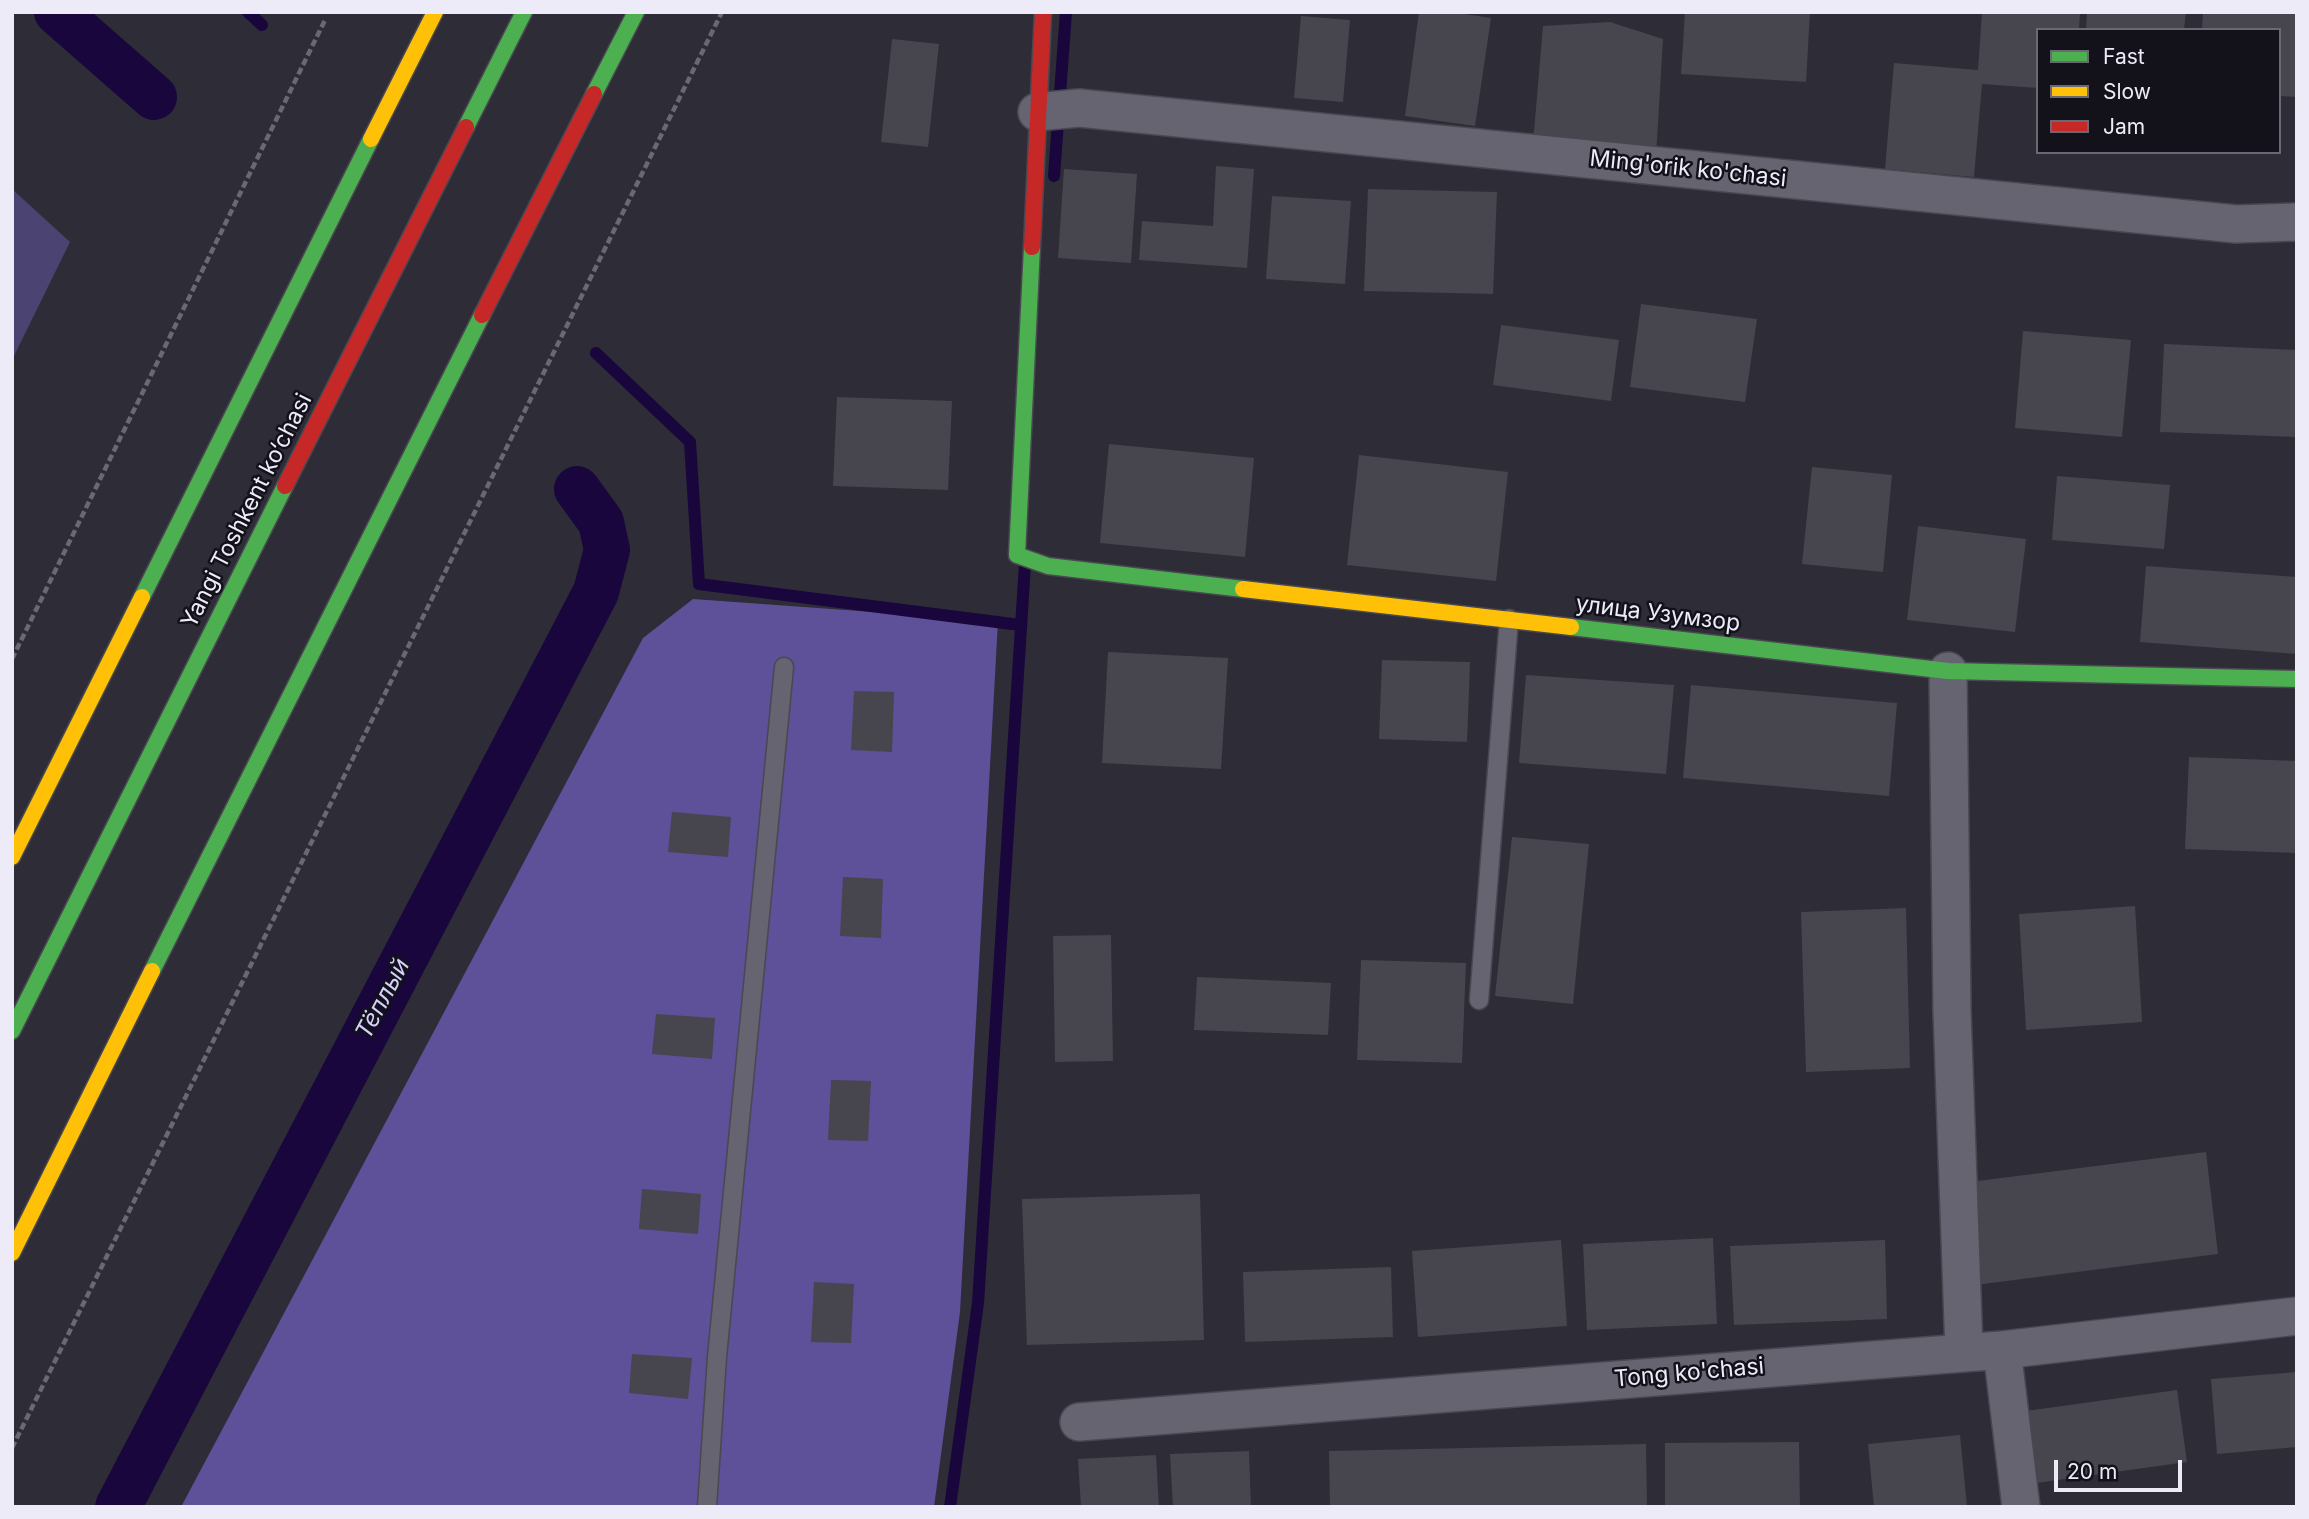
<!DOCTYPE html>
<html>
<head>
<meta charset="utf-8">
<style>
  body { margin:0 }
  #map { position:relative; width:2309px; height:1519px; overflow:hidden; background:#2e2c37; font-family:Inter,sans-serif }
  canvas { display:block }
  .frame { position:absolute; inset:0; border:14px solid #ecebf7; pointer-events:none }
  .legend { position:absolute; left:2036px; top:28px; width:245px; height:126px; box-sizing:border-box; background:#13121b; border:2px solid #6a6973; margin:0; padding:9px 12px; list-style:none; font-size:21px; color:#ecebf7 }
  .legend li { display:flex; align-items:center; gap:14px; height:35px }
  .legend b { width:35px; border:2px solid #6a6973 }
  .scale { position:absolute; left:2054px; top:1460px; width:128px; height:32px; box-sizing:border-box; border:4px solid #ecebf7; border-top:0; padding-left:9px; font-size:21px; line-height:24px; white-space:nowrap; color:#ecebf7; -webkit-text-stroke:5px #13121b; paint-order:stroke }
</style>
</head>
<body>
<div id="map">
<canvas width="2309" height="1519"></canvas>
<div class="frame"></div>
<ul class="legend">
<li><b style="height:9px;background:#4caf50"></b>Fast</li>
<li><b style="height:9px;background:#ffc107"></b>Slow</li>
<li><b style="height:9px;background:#c62828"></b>Jam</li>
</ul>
<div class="scale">20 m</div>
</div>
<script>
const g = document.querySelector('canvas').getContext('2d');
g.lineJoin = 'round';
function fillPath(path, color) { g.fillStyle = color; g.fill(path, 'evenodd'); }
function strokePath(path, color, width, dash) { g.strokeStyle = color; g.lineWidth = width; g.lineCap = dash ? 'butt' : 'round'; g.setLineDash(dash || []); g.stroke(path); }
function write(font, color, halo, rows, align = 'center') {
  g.font = font + ' Inter,sans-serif'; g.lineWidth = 5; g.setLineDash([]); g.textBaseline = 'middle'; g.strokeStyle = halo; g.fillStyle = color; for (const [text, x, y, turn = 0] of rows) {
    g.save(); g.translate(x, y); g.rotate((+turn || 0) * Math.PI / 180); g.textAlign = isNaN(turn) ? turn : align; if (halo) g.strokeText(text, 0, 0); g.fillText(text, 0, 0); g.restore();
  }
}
const green = new Path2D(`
  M12,189L70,242L12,360Z`);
const forest = new Path2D(`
  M693,599L998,621L960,1312L934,1507H181L643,638Z`);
const stream = new Path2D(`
  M248,12L262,25
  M1054,176L1066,12
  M596,353L690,442L699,584L1020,625
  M950,1507L978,1303L1025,564`);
const canal = new Path2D(`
  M57,12L154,97
  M118,1507L596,592L607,550L601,522L577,489`);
const building = new Path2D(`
  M1419,12H1451L1491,18L1475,126L1405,116Z
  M1685,12H1810L1806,82L1681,74Z
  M1982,12H2080L2079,30H2038V88L1982,84L1974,177L1885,169L1894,63L1978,70Z
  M2087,12H2186L2184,30H2086Z
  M2203,12H2297V97L2279,96V30H2202Z
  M1301,16L1350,20L1343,102L1294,98Z
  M1610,22L1663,39L1656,156L1533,143L1543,26Z
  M892,39L939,44L928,147L881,142Z
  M1216,166L1254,169L1247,268L1139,260L1142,221L1213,226Z
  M1064,169L1137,174L1131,263L1058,258Z
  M1368,189L1497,192L1493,294L1364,291Z
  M1272,196L1351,201L1345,284L1266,279Z
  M1641,304L1757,319L1745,402L1630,387Z
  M1501,325L1619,340L1611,401L1493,385Z
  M2023,331L2131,340L2122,437L2015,428Z
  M2164,344L2297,350V437L2160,432Z
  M837,397L952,401L948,490L833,486Z
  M1109,444L1254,458L1245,557L1100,543Z
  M1359,455L1508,472L1496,581L1347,565Z
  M1812,467L1892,475L1883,572L1802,564Z
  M2057,476L2170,485L2164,549L2052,540Z
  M1918,526L2026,539L2015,632L1907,620Z
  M2146,566L2297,577V654L2140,642Z
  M1108,652L1228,658L1221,769L1102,763Z
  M1382,660L1470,662L1467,742L1379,739Z
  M1526,675L1674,685L1666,774L1519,763Z
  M1691,685L1897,703L1889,796L1683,778Z
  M854,691L894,692L892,752L851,750Z
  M2189,757L2297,761V853L2185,849Z
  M672,812L731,817L728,857L668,852Z
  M1512,837L1589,844L1573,1004L1495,996Z
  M843,877L883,879L881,938L840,936Z
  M2135,906L2142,1022L2026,1030L2019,914Z
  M1906,908L1910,1068L1806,1072L1801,912Z
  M1111,935L1113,1061L1055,1062L1053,936Z
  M1361,960L1466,963L1462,1063L1357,1060Z
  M1197,977L1331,983L1328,1035L1194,1030Z
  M656,1014L715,1018L712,1059L652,1054Z
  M831,1080L871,1081L868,1141L828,1140Z
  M2206,1152L2218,1254L1975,1285L1962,1183Z
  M642,1189L701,1194L698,1234L639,1229Z
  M1200,1194L1204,1340L1027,1345L1022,1199Z
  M1713,1238L1717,1324L1587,1330L1583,1244Z
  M1561,1240L1567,1326L1418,1337L1412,1251Z
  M1885,1240L1887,1319L1734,1325L1730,1246Z
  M1391,1267L1393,1337L1245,1342L1243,1272Z
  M814,1282L854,1284L851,1343L811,1342Z
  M632,1354L692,1358L688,1399L629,1393Z
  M2297,1372V1447L2217,1454L2211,1379Z
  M2177,1390L2187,1462L2036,1483L2026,1411Z
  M1960,1435L1967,1507H1874L1868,1444Z
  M1799,1442L1800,1507H1665V1443Z
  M1646,1444L1647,1507H1330L1329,1451Z
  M1249,1451L1251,1507H1173L1170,1454Z
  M1156,1455L1159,1507H1081L1078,1459Z`);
const path = new Path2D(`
  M12,659L326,18
  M12,1448L722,12`);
const lane = new Path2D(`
  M1479,1000L1509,619
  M707,1507L717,1357L784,667`);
const street = new Path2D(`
  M1037,112L1079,108L2236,224L2297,222
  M1948,671L1952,1011L1964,1351
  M2002,1350L2021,1507
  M1079,1422L2002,1350L2297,1316`);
const fast = new Path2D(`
  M594,94L636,12
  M466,127L524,12
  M1032,247L1017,555L1048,566L1243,589
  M142,597L371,139
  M1571,627L1948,671L2297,679
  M152,971L482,315
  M12,1031L285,486`);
const slow = new Path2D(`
  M371,139L435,12
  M1243,589L1571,627
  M12,857L142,597
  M12,1253L152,971`);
const jam = new Path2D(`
  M1032,247L1043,12
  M482,315L594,94
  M285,486L466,127`);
const streetNames = [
  ["Ming'orik ko'chasi",1688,169,6],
  ["Yangi Toshkent ko‘chasi",247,511,-63],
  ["улица Узумзор",1658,614,7],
  ["Tong ko'chasi",1689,1373,-5]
];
const waterNames = [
  ["Тёплый",383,999,-62]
];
fillPath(green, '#4b4372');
fillPath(forest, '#5e5099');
strokePath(stream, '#18063c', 12);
strokePath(canal, '#18063c', 46);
fillPath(building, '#47454e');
strokePath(lane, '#494851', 21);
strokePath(street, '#494851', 40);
strokePath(fast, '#494851', 19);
strokePath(slow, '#494851', 19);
strokePath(jam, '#494851', 19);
strokePath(path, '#6a6973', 4.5, [7, 3.5]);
strokePath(lane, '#656470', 18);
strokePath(street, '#656470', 37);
strokePath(fast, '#4caf50', 16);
strokePath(slow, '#ffc107', 16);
strokePath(jam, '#c62828', 16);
write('23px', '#ecebf7', '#13121b', streetNames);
write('italic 24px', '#d5d0fd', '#13121b', waterNames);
</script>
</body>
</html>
